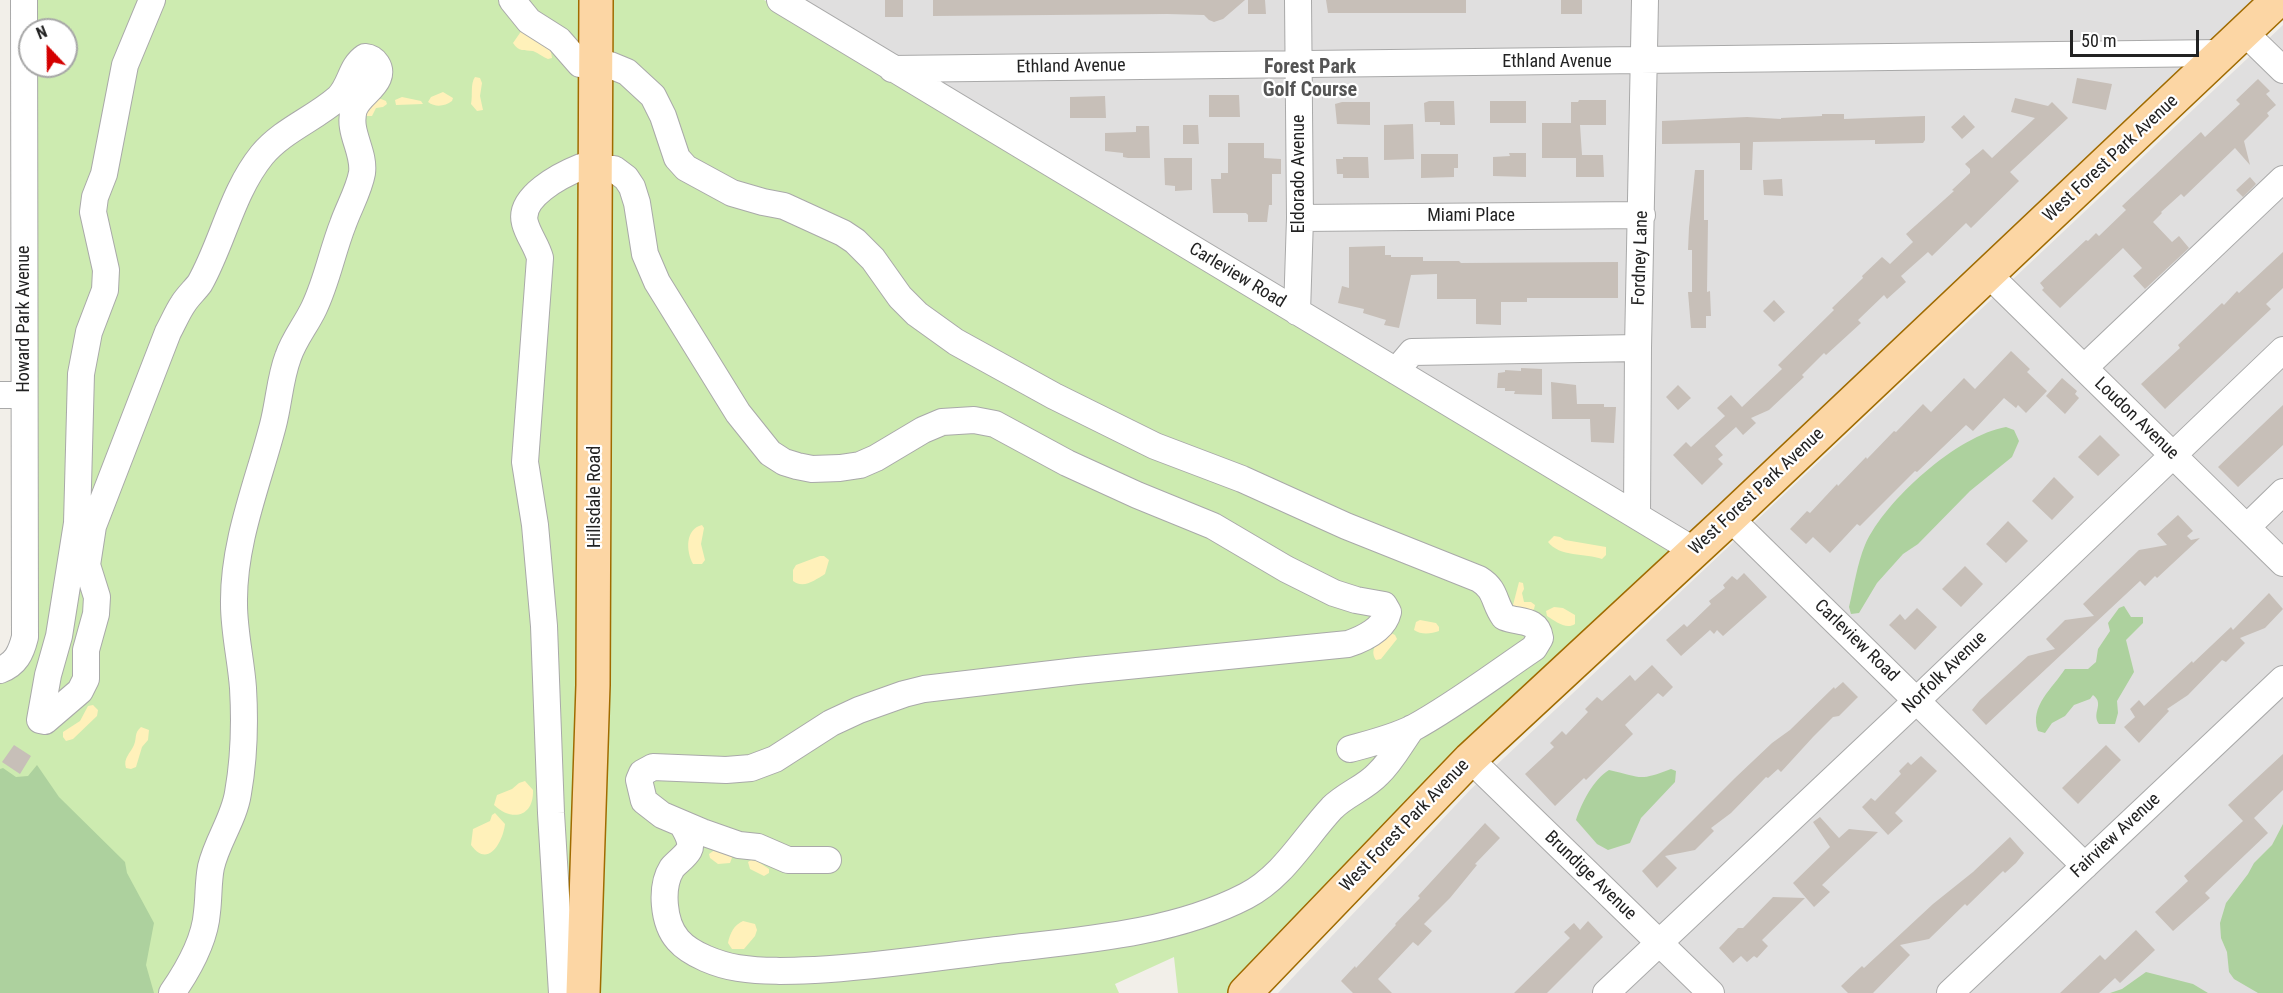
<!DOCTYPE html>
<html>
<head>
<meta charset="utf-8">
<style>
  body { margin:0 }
  #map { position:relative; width:2283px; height:993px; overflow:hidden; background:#f2efe9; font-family:"Roboto Condensed",sans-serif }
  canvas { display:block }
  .north { position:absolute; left:18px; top:18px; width:60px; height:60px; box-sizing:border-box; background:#fff; border:2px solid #a7a7a7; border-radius:50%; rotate:338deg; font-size:16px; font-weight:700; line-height:24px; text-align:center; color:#222 }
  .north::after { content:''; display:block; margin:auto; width:21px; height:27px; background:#d40000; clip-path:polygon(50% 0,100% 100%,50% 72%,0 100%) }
  .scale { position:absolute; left:2070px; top:30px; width:129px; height:27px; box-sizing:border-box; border:3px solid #222; border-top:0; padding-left:8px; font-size:18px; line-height:21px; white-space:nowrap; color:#222; -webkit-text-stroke:4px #fff; paint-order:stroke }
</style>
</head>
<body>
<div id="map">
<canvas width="2283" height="993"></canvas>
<div class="north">N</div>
<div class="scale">50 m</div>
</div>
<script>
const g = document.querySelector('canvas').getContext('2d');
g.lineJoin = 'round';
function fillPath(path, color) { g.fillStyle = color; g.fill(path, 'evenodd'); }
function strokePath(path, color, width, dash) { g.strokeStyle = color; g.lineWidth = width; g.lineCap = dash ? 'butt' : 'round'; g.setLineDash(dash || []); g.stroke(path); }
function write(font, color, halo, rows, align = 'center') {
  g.font = font + ' "Roboto Condensed",sans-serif'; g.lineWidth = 4.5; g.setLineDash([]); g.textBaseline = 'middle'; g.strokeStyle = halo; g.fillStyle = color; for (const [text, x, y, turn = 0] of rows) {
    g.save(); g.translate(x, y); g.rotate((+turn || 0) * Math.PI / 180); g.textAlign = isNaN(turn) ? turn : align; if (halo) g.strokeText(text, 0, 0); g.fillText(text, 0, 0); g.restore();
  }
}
const residential = new Path2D(`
  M765,0H2261L1666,561Z
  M2283,25V993H1278L1471,789Z`);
const grass = new Path2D(`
  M34,0H764L1660,541L1667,548L1668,554L1231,993H1178L1174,957L1115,984L1119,993H0V680L11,677L34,66H66V30H34Z`);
const forest = new Path2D(`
  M2006,427L2014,430L2019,441L2012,457L1970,491L1918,544L1903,554L1877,583L1859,613L1851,614L1849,607C1854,587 1857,564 1865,545C1885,500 1958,435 2006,427Z
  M2124,606L2131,617H2143V623L2126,640L2134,672L2117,701L2118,713L2115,724H2099C2091,713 2105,704 2093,695L2090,699L2074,705L2065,716L2052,723L2045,733L2038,731C2029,706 2053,688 2065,669H2088L2096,662L2098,649L2110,631L2108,623L2119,608Z
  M37,765L59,797L125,862L127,873L154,923L146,965L154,993H0V769L3,768L16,777L28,776Z
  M1671,769L1676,771L1675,782L1641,818L1630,843L1608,850L1597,844L1576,820C1582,802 1593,780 1609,770C1642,777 1637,782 1671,769Z
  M2283,824V993H2258L2234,979L2229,972L2227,952L2221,938L2220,923L2226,903L2248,874L2254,863L2272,845Z
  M2146,972L2193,984L2208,993H2110L2122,989Z`);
const sand = new Path2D(`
  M522,30L550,46L552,58L548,59C543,57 538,53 533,51C524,50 519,52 513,43Z
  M475,77L480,78L482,83L480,96L483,110L477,111L471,104C473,95 470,84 475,77Z
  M443,92L453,98L452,101C445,106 436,108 428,102L431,97Z
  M402,97L421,101L423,104L396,105L395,100Z
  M381,99L386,101L387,104L383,107L376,108L372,116H365L366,111L374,100Z
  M702,525L704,528L701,544L705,560L702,564H693C686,551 685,529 702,525Z
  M1554,536L1560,537L1565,540L1606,547V555L1602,559C1586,553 1559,557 1548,542Z
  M820,556H824L829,560L825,574C815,580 804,589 793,581V570L796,565Z
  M1519,582L1523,583L1524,589L1522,593L1524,602H1531L1535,605L1534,609L1530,612L1516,610L1513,605Z
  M1554,607L1563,608L1575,615V624C1566,630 1555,621 1547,616L1546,611Z
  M1420,620L1436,623L1439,627V631C1431,634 1421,635 1414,630L1416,622Z
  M1391,633L1395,635L1397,639L1381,659L1376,660C1368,649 1380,637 1391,633Z
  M93,705L98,710L97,716L73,739L66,741L63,737V732L80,721L88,706Z
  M141,727L149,730L148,740L142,747L136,767L131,769L126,768C123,758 130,754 134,745C137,737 134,733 141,727Z
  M525,781L533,790C534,817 512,822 494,805L497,795L512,789L519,783Z
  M495,813L505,824C503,842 488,869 471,845L473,829L490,821L492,815Z
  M716,849L733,855L730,863L718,864L710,858L709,854Z
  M751,860L757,861L769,869V873L764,876L750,869L748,862Z
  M743,921L755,924L757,930L755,936L744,949H732L728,943C730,933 734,925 743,921Z`);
const building = new Path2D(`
  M885,0H903V17H885Z
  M933,0H1245L1223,19L1214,22L1209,20L1204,15L1167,14L933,16Z
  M1248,0H1265L1266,14H1248Z
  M1326,0H1466V13H1328Z
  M1561,0H1582V14H1561Z
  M2077,78L2112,84L2106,110L2072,103Z
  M2258,79L2270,91L2266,94L2276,105L2267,113L2269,116L2244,141L2250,165L2235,148L2184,197L2181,194L2161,212L2162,213L2153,222L2172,242L2179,236L2189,248L2145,289L2133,276L2142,268L2123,248L2060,308L2042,290L2044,288L2040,283L2086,240L2088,241L2096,233L2099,236L2126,210L2122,206L2201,132L2205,137L2240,104L2236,100Z
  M1209,95H1239L1240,117H1209Z
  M1105,96L1106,118H1070V97Z
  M2015,98L2048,106L2052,102L2068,118L2010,172L2019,181L1971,228L1966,223L1932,256L1928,252L1901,276L1906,282L1887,299L1884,295L1858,320L1861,323L1826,355L1824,353L1802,375L1804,377L1769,410L1751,418L1756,423L1743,435L1736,427L1715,446L1723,455L1718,459L1723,464L1702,485L1673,455L1686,442L1691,447L1725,416L1717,408L1731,395L1742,407L1782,369L1778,365L1834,310L1832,308L1863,278L1862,276L1882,257L1890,264L1913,242L1906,234L1954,191L1952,190L1970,173V169L1965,164L1983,149L1992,158L2035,118L2011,112Z
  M1579,100H1606V125H1580L1582,155H1603L1604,177H1576V158H1542V123H1571V102H1578Z
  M1429,101H1454L1455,125H1440V122H1425L1424,103Z
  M1490,101H1526V123H1490Z
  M1342,102H1370V125L1337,124L1335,104Z
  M1822,114H1844V119L1925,116V140L1923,143L1875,144V140L1753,142L1752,170H1740V143L1662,144V121L1747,117L1781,119V118L1822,116Z
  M1964,115L1975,127L1962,139L1951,127Z
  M1413,124L1414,159L1384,160V125Z
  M1183,125H1198L1199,144H1183Z
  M1136,126H1149L1150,158H1128L1123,157V153L1105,151V133L1136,132Z
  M1228,143H1264V158L1281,159V174H1272V205H1269L1267,222H1248V215L1246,213H1213L1211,179H1221V173H1228Z
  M1509,153H1526V177L1493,176V157L1510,156Z
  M1421,154H1458V168H1454V177L1421,178Z
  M1343,157H1368L1369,178H1343V174H1337L1336,159H1343Z
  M1164,158H1192V190L1175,191V186L1165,185Z
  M1695,170H1704V220H1708L1707,292L1710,291L1711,316H1706V328H1691L1688,292H1692V250H1688L1689,228Z
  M2250,177L2256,184L2243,197L2236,190Z
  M1782,179L1783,196L1764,195L1763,180Z
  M1385,246V255H1391V257H1423V261H1459L1461,263L1618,262V298H1527V302H1501V325L1476,324V299H1437V274L1411,275L1399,328L1384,325L1386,320L1363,313L1364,309L1338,303L1342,286L1349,288V247Z
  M2283,252V288L2266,304L2271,309L2165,409L2141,384L2180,348L2178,345L2222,303L2224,305L2237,291L2239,293Z
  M1774,300L1785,312L1774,322L1763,311Z
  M2011,351L2030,369L2027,372L2047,391L2026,413L2018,405L2016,408L2004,398L1973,431L1966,425L1917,472L1915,471L1860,526L1857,524L1830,553L1813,537L1806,544L1790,529L1807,511L1810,513L1837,484L1838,486L1866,457L1867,459L1894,431L1896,432L1923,404L1931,412L1964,378L1975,389Z
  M1521,368L1542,369V395L1514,394L1515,391H1505V388H1497L1498,373L1505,372V370L1521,371Z
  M2062,378L2077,391L2075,394L2079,398L2065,414L2046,396Z
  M1551,382L1576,385L1577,404H1604V407H1616L1614,443L1591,442L1590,419H1552Z
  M1678,385L1691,398L1678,410L1666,397Z
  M2283,405V445L2238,487L2218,467Z
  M2100,435L2120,455L2098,476L2078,457Z
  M2054,477L2074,497L2052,520L2032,501Z
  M2178,515L2193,531L2187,536L2191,540L2200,538L2157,578L2155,576L2145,586L2140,581L1986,725L1972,710L1980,700L2028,656L2055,649L2046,639L2065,620L2094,616L2083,604L2139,550L2167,545L2157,534Z
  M2008,521L2028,541L2006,563L1986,544Z
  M1965,566L1983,584L1961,607L1942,589Z
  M1744,573L1767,597L1723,636L1717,630L1714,634L1710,630L1681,656L1666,640L1684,624L1687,627L1711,604L1709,601L1725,588L1723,585L1732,576L1737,580Z
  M2269,593L2283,609L2265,628L2240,638L2245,643L2226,662L2222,660L2188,695L2167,709L2169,711L2139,743L2124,727L2135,717L2130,709L2139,700L2144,706L2192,661L2193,663L2231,627L2233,630Z
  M1917,608L1937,627L1915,650L1889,625L1900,614L1905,620Z
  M1652,665L1673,687L1663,697L1658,693L1625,725L1633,734L1586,780L1584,778L1555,806L1525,774L1554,747L1550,743L1562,731L1566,735L1588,712L1585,709L1597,697L1602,701L1630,675L1635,681Z
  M1843,682L1858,697L1839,716L1833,717L1813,737L1781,772L1778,769L1768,778L1766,777L1731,813L1711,828L1714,831L1695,850L1665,856L1677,868L1657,888L1642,871L1735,778L1772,743L1790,730L1834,687L1835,689Z
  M14,745L31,756L20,774L2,762Z
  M2106,745L2121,760L2078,804L2062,788Z
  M2283,754V790L2254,818L2268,833L2205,893L2210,898L2173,931L2155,912L2188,881L2184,876L2243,821L2228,805Z
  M1921,756L1937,771L1895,813L1903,821L1888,835L1862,807L1871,798L1875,801L1901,774L1899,771L1908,762L1911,765Z
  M1820,817L1839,838L1849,829L1878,832L1822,885L1830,892L1814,907L1793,883L1830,847L1813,822Z
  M1485,823L1500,838L1475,864L1477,865L1450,898L1424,924L1432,931L1418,946L1413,942L1378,979L1392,993H1353L1341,981L1355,966L1356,968L1396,925L1395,924L1420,898L1418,896Z
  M2010,837L2024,853L2016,863L2005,873L2003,871L1967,906L1965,904L1929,939L1900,945L1910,955L1873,993H1848L1841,986L1862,966L1864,968L1933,904L1973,872Z
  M1773,897L1805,898L1762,940L1768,946L1757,958L1754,956L1747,962L1741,956L1733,963L1719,948L1738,928H1743Z
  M1588,921L1603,937L1547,993H1514L1570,938L1564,932L1574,923L1580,930Z
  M2136,930L2155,950L2120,983L2115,978L2099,993H2060L2100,955L2105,960Z`);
const minor = new Path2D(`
  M152,0L125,65L104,174L95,197L93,212L106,270L105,290L89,332L81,374L77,523L59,636L48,675L40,720L45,721L80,691L86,679V650L96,614L97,597L87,565L93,526L168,332C173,323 177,313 183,304C188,296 195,290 200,283C223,242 232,192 262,155C283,130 314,119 338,98C351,86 350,67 365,57C375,58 382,68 378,78C373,90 359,96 354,109C347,132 365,151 362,173C359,190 349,207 343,224C332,252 327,281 314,308C306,325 294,339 288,357C280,378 279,402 273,425C258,483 233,542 234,604C234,632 241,660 243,688C245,722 244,759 238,793C234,819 217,841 211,867C208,882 209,896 207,912C205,940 188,970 172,993
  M512,0L529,21L559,40L580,64
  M780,0L1695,551
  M2244,32L2283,70
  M610,65L627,72L653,96L663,116L677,158L686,168L732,193L763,202L784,206L843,233L855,241L873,259L900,297L917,314L956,342L1054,396L1155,446L1242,479L1346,526L1479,579C1497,590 1493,602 1504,617C1519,623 1537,618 1540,638L1534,648C1494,675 1455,705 1413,728C1393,738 1372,743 1350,749
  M892,69L2222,53
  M609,169H614L626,178L632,187L637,203L645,254L657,282L738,413L770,453L784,462L797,466L812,469L840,468L860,465L876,458L923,430L942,422L974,420L995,424L1067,463L1137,495L1213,526L1286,569L1334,593L1356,600L1384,605L1388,612C1384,629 1363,639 1348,644L1077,671L924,689L904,694L859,710L831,723L775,759L751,768L726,770L653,767L642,773L639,780L644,801L662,815L702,832L739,845L758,847L788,860H828
  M1300,218L1642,215
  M1988,274L2283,563
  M1297,312L1300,218L1298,0
  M2084,368L2283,179
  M1396,371L1412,352L1638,348
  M0,395H24
  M1637,516L1638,348L1645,0
  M1730,518L2085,866
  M2247,527L2283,492
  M0,670C16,664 21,653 25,637L24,0
  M1470,759L1711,993
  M682,824C686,831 693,842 689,850C685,857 677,862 672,868C660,887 663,923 678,940C691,955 719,965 738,968C764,972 789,971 815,970C871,967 925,959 981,952C1067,941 1167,937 1246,896C1283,877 1304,838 1332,808C1346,794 1365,788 1378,774C1392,761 1401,743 1412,728
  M562,993L551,813L544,626L535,525L525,462L540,258C537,246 528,235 525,223C518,197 561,175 581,167
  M1606,993L1916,701L2283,350
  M1950,993L2283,679`);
const major = new Path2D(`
  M583,993L593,685L596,0
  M1245,993L1470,759L1730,518L2278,0`);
const streetNames = [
  ["Ethland Avenue",1557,62],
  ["Ethland Avenue",1071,67,-1],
  ["West Forest Park Avenue",2111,159,-43],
  ["Eldorado Avenue",1299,174,-90],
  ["Miami Place",1471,216],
  ["Fordney Lane",1641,258,-88],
  ["Carleview Road",1237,276,31],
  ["Howard Park Avenue",24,319,-90],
  ["Loudon Avenue",2136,419,44],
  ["West Forest Park Avenue",1757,492,-43],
  ["Hillsdale Road",595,497,-90],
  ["Carleview Road",1856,641,44],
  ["Norfolk Avenue",1945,673,-44],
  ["West Forest Park Avenue",1405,826,-46],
  ["Fairview Avenue",2116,836,-43],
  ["Brundige Avenue",1590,876,44]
];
const neighbourhoodNames = [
  ["Forest Park",1310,68],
  ["Golf Course",1310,91]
];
fillPath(residential, '#e0dfdf');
fillPath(grass, '#cdebb0');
fillPath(forest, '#add19e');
fillPath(sand, '#fff1ba');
fillPath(building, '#c7bfb8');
strokePath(minor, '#a9a9a9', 28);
strokePath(major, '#a06b00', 36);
strokePath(minor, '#fff', 26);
strokePath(major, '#fcd6a4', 33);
write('18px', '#222', '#fff', streetNames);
write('bold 20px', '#555', '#fff', neighbourhoodNames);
</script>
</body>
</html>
